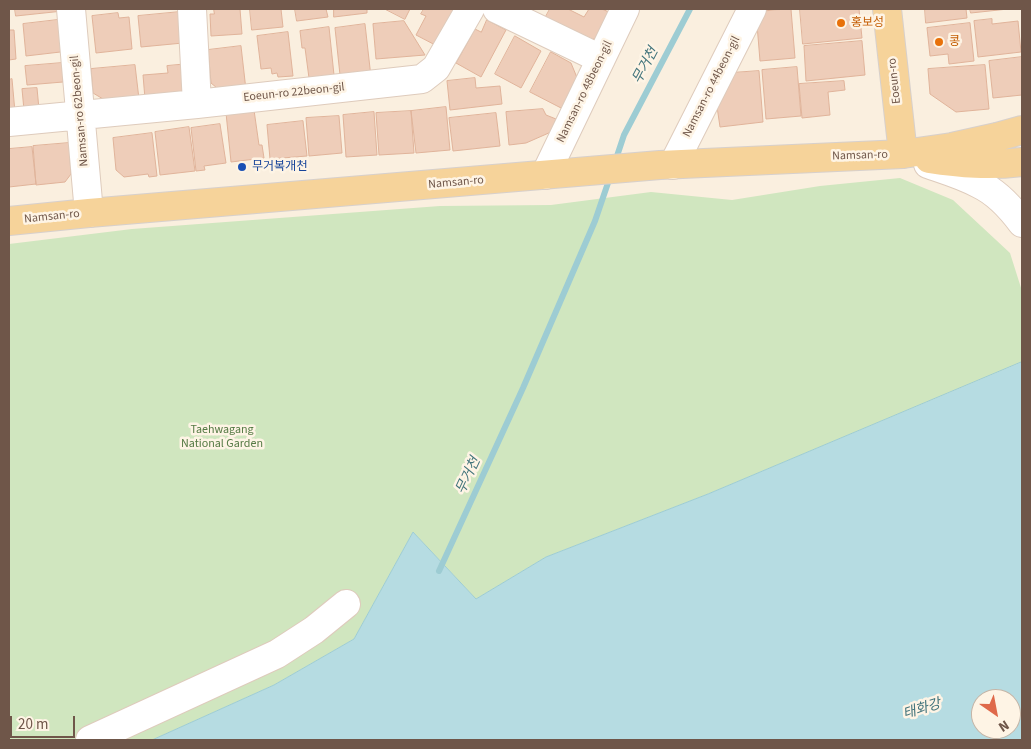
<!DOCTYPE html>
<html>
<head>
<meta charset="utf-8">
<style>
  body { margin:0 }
  #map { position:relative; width:1031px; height:749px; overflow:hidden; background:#faefdf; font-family:"Source Sans 3",sans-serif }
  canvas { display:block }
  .frame { position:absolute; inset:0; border:10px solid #6f5649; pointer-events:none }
  .north { position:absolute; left:971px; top:689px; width:50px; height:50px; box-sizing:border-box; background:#fef4e5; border:1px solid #c5b5a7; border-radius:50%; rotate:147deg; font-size:14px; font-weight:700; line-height:20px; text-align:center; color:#6f5649 }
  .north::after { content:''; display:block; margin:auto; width:18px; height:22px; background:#df694a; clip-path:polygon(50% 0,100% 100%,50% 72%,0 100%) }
  .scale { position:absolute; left:10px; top:716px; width:65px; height:22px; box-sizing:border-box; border:2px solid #6f5649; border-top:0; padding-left:6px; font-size:15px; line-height:18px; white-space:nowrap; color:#6f5649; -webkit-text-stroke:4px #fef4e5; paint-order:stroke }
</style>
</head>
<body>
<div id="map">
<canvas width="1031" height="749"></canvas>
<div class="frame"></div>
<div class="north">N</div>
<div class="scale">20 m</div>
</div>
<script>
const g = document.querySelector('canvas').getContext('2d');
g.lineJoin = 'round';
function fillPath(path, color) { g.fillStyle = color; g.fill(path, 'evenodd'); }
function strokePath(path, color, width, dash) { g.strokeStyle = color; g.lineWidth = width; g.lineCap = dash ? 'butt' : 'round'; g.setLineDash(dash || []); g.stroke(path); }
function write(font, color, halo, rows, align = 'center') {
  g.font = font + ' "Source Sans 3","Noto Sans KR",sans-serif'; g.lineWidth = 5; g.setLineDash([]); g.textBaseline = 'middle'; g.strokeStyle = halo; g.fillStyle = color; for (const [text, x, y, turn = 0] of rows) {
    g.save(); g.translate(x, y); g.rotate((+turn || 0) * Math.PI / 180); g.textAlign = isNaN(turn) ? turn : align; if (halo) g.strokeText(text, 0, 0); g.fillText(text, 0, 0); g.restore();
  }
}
const green = new Path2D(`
  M900,178L953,200L1010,253L1022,291V362L708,494L546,557L476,599L413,532L354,639L274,685L152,740H9V244L132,229L440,206L551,205L651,192L732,200L820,186Z`);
const water = new Path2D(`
  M1022,362V740H152L274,685L354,639L413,532L476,599L546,557L708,494ZM981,699H1011V729H981Z`);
const stream = new Path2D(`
  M615,162L624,135L690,9
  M439,571L523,388L595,221L610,177`);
const building = new Path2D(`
  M15,9H62L63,11L16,16Z
  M214,9H240L242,34L211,36L210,14H214Z
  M250,9H281L283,27L252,30Z
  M295,9H326L328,17L297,21Z
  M334,9H367V13L334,17Z
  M385,9H410L405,19Z
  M424,9H461L441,48L416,35L426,16L421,14Z
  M550,9H568L584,17L589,9H602L611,13L599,37L583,43L543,22Z
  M791,9L795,58L760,61L756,12Z
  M800,9H859L862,38L803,44Z
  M925,9H966L967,18L926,23Z
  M970,9H1008L971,13Z
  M180,12L183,43L141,47L138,16Z
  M118,13L119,18L129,17L132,49L96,53L92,16Z
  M66,19L69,51L26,56L23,24Z
  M992,19V24L1018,21L1021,52L978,57L974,21Z
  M487,20L506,30L481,77L456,63L475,29L481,32Z
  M404,21L425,55L376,59L373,24Z
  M970,23L974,61L949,64L948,54L930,56L927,28Z
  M365,24L371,77L340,75L335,28Z
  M329,27L334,75L309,78L305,48H302L300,31Z
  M9,30H14L16,59L9,60Z
  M288,32L293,76L278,77L277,73L272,74L271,68L261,69L257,36Z
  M515,36L541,51L521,88L495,74Z
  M862,41L865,75L806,81L804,46Z
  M241,46L246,90L223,93L211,83L208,50Z
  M551,52L571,63L578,80L563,109L530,92Z
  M1022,57V95L993,98L989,61Z
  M62,63L63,82L27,85L25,66Z
  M188,64L190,83L180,95L145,99L143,75L168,73L167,66Z
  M135,65L139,99L108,102L93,93L91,69Z
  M985,65L989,109L956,112L930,94L928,69Z
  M797,67L801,116L766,119L762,70Z
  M759,71L763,122L720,127L715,93L730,73Z
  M475,78L476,88L500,86L502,104L450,110L447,81Z
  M12,79L15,112H9V80Z
  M844,81L845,90L828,92L830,115L802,118L799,84Z
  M37,88L39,109L24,110L22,89Z
  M446,107L450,150L416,153L411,111Z
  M543,109L546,115L556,119L551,132L526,143L509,145L506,112Z
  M254,110L259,145H262L264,158L231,162L226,113Z
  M411,111L414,153L379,155L376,113Z
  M374,112L377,155L346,157L343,115Z
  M496,113L500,146L453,151L449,118Z
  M339,116L342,153L309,156L306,118Z
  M303,121L307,156L270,159L267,125Z
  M220,124L226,163L204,166L205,170L196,171L191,128Z
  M189,127L195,171L160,175L155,132Z
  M152,133L157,176L149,177L148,174L124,177L116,170L113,138Z
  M69,143L71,174L65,182L36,185L33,146Z
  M32,147L36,184L9,187V149Z`);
const minor = new Path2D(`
  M71,9L89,213
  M192,9L197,104
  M497,9L601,59
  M9,122L197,104L422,79L436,68L470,9
  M928,164C945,170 963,175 979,184C996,192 1011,208 1022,223
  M673,165L752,9
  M545,175L625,9
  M90,740L277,654L314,630L346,604`);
const major = new Path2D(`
  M887,9L903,154
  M929,159C962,164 989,166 1022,162
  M9,221L89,213L660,165L903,154L952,147L997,137L1022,130`);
const markers = [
  [841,23,5,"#e8710a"],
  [939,42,5,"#e8710a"],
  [242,167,5,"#1a4fb4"]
];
const foodNames = [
  ["홍보성",851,23],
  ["콩",949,42]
];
const streetNames = [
  ["Eoeun-ro",895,81,-96],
  ["Namsan-ro 44beon-gil",712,87,-63],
  ["Namsan-ro 48beon-gil",585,92,-64],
  ["Eoeun-ro 22beon-gil",294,93,-6],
  ["Namsan-ro 62beon-gil",80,111,-95],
  ["Namsan-ro",860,156,-2],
  ["Namsan-ro",456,183,-5],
  ["Namsan-ro",52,217,-6]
];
const transitNames = [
  ["무거복개천",252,167]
];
const parkNames = [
  ["Taehwagang",222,430],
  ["National Garden",222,444]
];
const waterNames = [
  ["무거천",646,66,-62],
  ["무거천",469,476,-65],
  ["태화강",922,710,-17]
];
fillPath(green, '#d0e6bf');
fillPath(water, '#b6dce2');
strokePath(water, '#9dccd3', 1);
strokePath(stream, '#9dccd3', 6);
fillPath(building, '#eecdb9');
strokePath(building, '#e0b39a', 1);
strokePath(minor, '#decbbc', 30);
strokePath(major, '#d7d0cc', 30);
strokePath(minor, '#fff', 28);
strokePath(major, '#f6d39a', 28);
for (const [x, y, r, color] of markers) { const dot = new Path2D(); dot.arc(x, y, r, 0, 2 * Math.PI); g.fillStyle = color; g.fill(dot); strokePath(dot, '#fef4e5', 2); }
write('12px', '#c56008', '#fef4e5', foodNames, 'left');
write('12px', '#6f5649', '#fef4e5', streetNames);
write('12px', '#164399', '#fef4e5', transitNames, 'left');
write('12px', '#557a44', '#fef4e5', parkNames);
write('italic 14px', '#41737b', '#fef4e5', waterNames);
</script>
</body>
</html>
